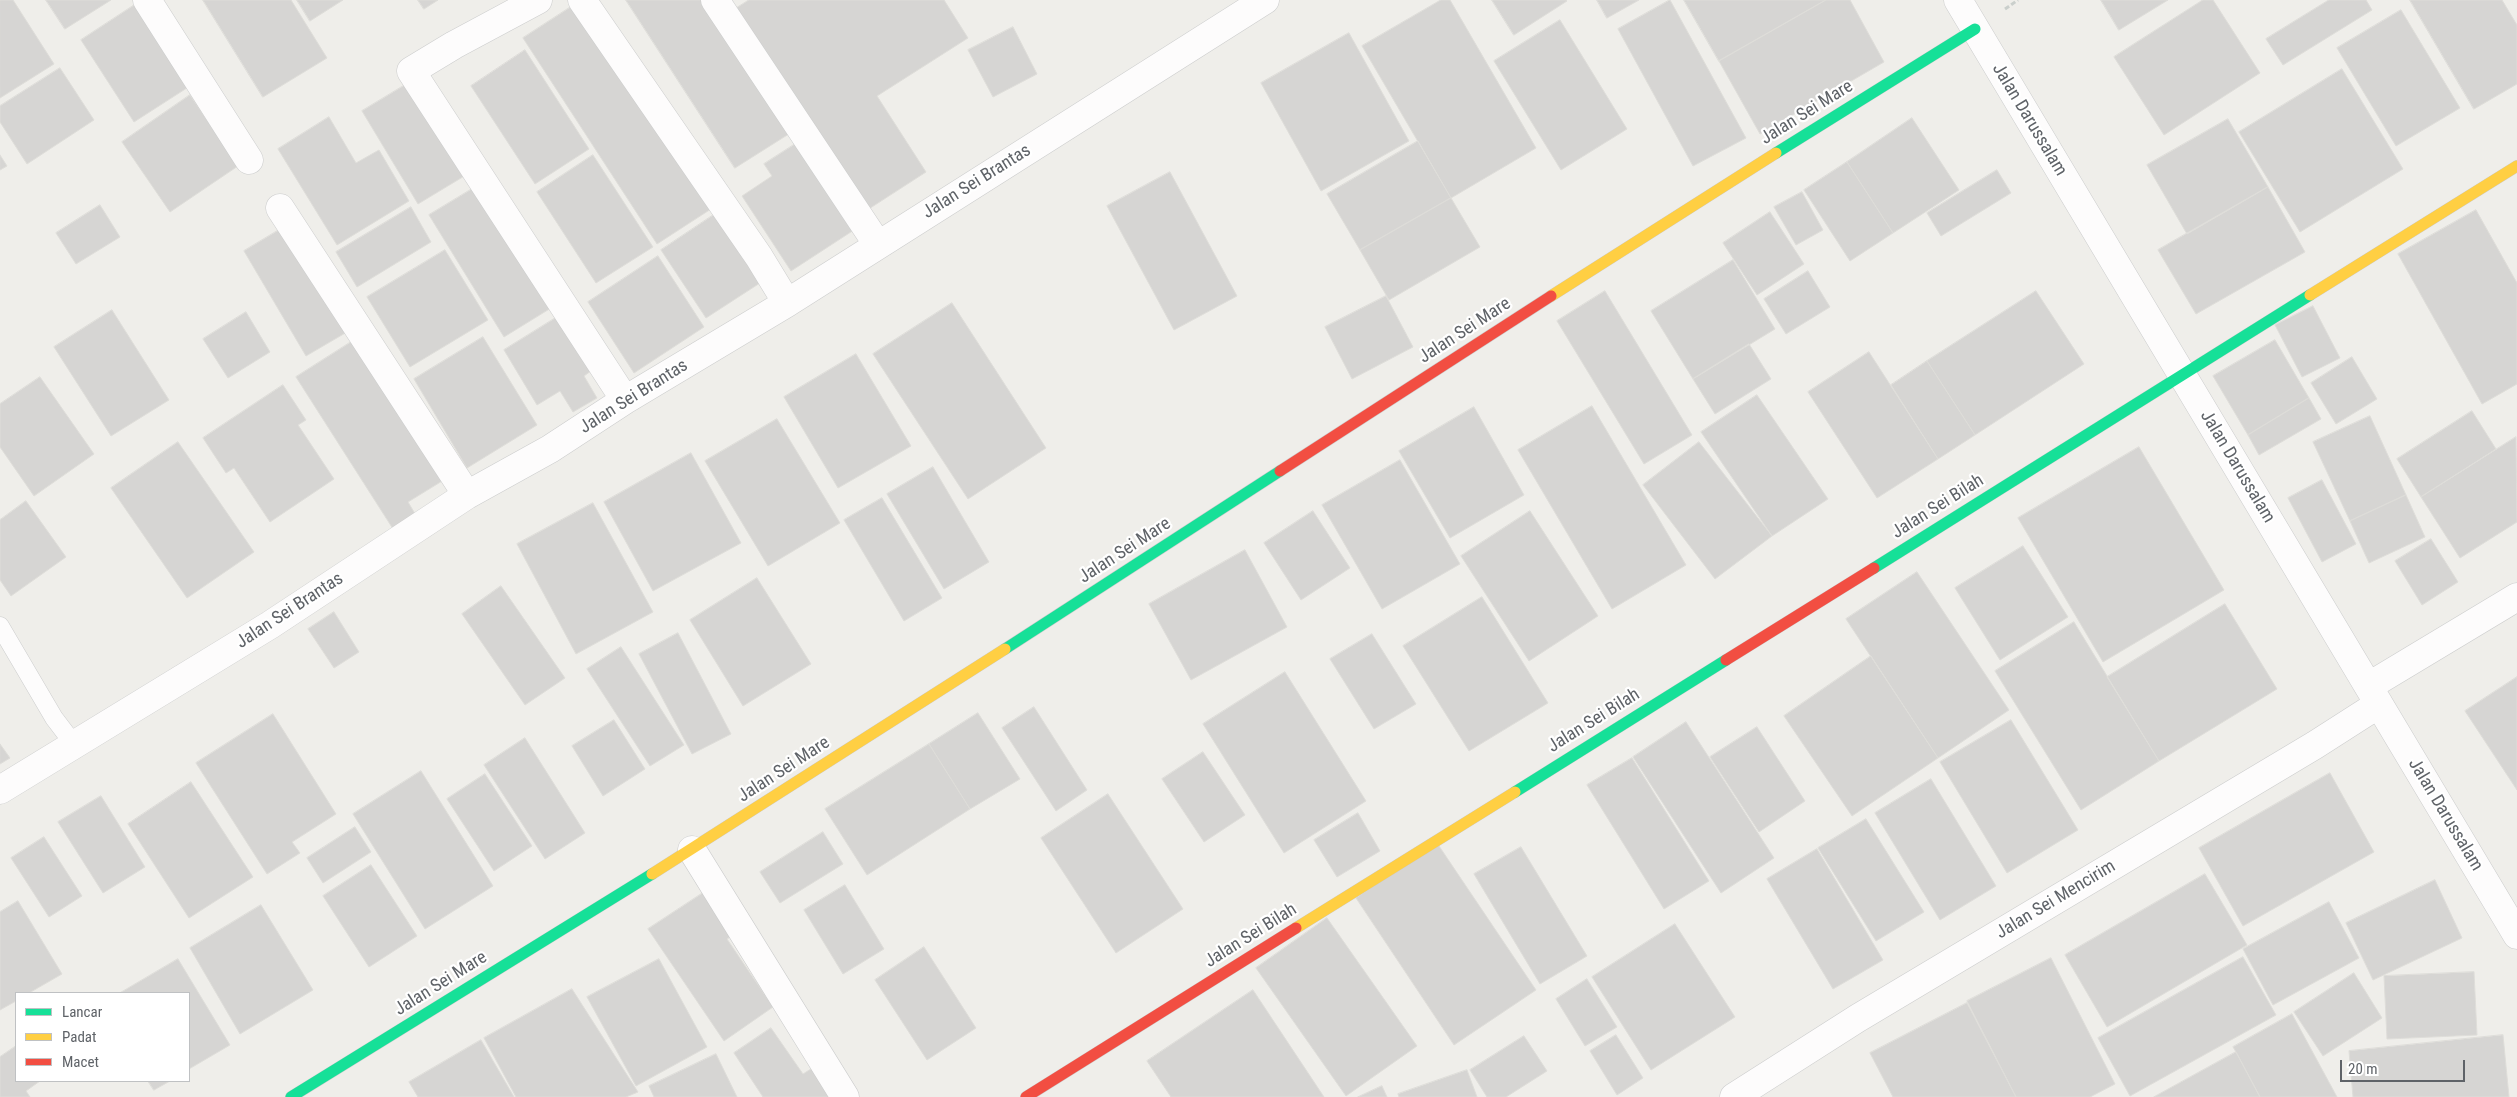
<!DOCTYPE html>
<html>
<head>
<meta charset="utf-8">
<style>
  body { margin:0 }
  #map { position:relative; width:2517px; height:1097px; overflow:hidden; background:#efeeea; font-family:"Roboto Condensed",sans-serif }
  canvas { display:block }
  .legend { position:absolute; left:15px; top:992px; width:175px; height:90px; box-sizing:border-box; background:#fff; border:1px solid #bfc1c3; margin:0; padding:6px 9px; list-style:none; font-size:15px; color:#5f6368 }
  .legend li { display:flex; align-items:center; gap:10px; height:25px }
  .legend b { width:25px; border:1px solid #bfc1c3 }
  .scale { position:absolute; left:2340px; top:1060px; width:125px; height:22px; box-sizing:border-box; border:2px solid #5f6368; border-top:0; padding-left:6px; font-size:15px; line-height:18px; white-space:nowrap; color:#5f6368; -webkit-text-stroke:4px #fff; paint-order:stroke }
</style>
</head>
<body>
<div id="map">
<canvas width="2517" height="1097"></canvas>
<ul class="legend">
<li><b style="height:6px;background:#16e098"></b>Lancar</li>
<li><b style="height:6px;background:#ffcf43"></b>Padat</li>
<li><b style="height:6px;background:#f24e42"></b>Macet</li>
</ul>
<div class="scale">20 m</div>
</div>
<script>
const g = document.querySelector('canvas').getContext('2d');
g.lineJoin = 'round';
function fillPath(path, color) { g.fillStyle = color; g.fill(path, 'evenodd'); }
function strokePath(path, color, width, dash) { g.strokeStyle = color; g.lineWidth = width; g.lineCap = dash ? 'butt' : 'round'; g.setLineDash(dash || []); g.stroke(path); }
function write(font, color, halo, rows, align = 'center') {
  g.font = font + ' "Roboto Condensed",sans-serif'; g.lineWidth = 4.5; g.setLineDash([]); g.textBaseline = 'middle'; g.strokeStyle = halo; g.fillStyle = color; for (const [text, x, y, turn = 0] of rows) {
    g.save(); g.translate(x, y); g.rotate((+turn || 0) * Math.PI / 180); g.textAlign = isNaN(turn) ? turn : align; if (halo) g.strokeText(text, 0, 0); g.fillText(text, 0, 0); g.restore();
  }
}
const building = new Path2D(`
  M0,0H13L54,64L0,98Z
  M46,0H111L65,29Z
  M203,0H291L327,58L263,97Z
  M297,0H343L310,21Z
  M418,0H438L424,9Z
  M626,0H706L792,132L735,168Z
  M749,0H944L968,38L877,96L926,172L861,214L732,11Z
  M1441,0H1450L1536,148L1451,198L1362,46Z
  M1492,0H1566L1567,1L1514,35Z
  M1597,0H1639L1607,18Z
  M1670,0L1746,138L1693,166L1618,29Z
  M1684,0H1826L1719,61Z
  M1826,0H1850L1884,62L1760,134L1719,61Z
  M2101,0H2168L2119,30Z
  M2203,0H2213L2260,73L2164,135L2114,57Z
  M2329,0H2366L2372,10L2283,65L2266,39Z
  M2410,0H2502L2517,25V84L2474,109Z
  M577,3L711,209L657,244L523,38Z
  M136,4L190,86L134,122L81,40Z
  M2401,10L2460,108L2396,146L2337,48Z
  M1560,20L1627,129L1561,170L1494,61Z
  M1013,27L1037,74L993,97L968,50Z
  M1349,33L1409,141L1321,191L1261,83Z
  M525,50L589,149L535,184L471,86Z
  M60,68L94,120L27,164L0,122V106Z
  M2342,69L2403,169L2300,232L2239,132Z
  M410,82L466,175L418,204L362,111Z
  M190,95L238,166L170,212L122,142Z
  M329,117L356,163L379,150L409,201L337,245L278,149Z
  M1912,118L1959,190L1893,233L1847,162Z
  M2228,119L2268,187L2187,234L2147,165Z
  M800,141L857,228L791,271L742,196L772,176L764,164Z
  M1418,141L1451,198L1360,250L1327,194Z
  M0,155L7,166L0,170Z
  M593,155L653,247L596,283L537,192Z
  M1847,162L1893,233L1850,261L1804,190Z
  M1997,170L2011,193L1941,236L1927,213Z
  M1170,172L1237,296L1174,330L1107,206Z
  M477,186L551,308L504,337L429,215Z
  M2268,187L2305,252L2196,314L2158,250Z
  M1802,192L1823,230L1796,245L1774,207Z
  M1451,198L1480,247L1389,300L1360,250Z
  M100,205L120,237L76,264L56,233Z
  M411,207L431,242L357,287L336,252Z
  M2476,210L2517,283V384L2482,404L2398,254Z
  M1770,212L1804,264L1757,295L1723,243Z
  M715,214L760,283L706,318L661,250Z
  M284,227L347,332L306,356L244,251Z
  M445,250L488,320L410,367L367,297Z
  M658,256L704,327L634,373L588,302Z
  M1733,260L1775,329L1693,379L1651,311Z
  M1808,271L1830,307L1786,334L1764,299Z
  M1605,291L1692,435L1644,464L1557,321Z
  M2036,291L2084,364L1975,435L1927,361Z
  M1386,296L1413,347L1352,379L1325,327Z
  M952,303L1046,448L968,499L873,354Z
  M2313,306L2340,358L2302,377L2275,325Z
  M112,310L169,400L111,436L54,347Z
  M246,312L270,352L228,378L203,339Z
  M562,314L595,368L584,376L597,398L573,412L560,391L537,405L504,350Z
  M359,337L447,478L408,502L417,517L395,532L296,377Z
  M483,337L537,425L467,468L414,379Z
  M2275,340L2309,398L2248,435L2213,376Z
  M1749,344L1771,379L1715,414L1693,379Z
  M1869,352L1938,459L1877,498L1808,392Z
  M856,354L911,446L838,488L784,397Z
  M2352,357L2377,399L2336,424L2311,383Z
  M1927,361L1975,435L1938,459L1891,385Z
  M40,377L94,454L34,496L0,447V404Z
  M283,385L306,420L298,425L334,479L270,522L234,468L226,473L203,438Z
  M1757,395L1828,499L1772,536L1701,432Z
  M2309,398L2321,419L2259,455L2248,435Z
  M1592,406L1686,565L1612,609L1518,450Z
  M1474,407L1524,495L1450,538L1399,451Z
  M2472,411L2496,449L2421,497L2397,459Z
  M2370,416L2406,495L2350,521L2313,442Z
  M777,419L840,523L768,566L705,461Z
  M2516,437L2517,522L2460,558L2421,497Z
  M178,442L254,552L187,598L111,488Z
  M1699,442L1772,536L1715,579L1643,485Z
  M2139,447L2224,590L2103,662L2018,518Z
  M691,453L741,543L653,591L604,502Z
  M1400,460L1460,564L1382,609L1322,505Z
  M933,467L989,562L944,589L887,494Z
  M2322,480L2356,544L2322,562L2288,498Z
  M2406,495L2425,537L2369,563L2350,521Z
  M882,498L942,598L904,621L844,520Z
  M26,501L66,557L11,596L0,580V520Z
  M593,503L653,612L576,654L517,544Z
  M1313,511L1350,568L1301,600L1264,543Z
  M1530,511L1598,616L1529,661L1461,556Z
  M2431,539L2458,582L2422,605L2395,561Z
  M2023,546L2068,617L2000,660L1955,588Z
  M1245,550L1287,627L1191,680L1149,604Z
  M1917,572L2009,710L1938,758L1846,619Z
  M757,578L811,664L743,706L690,620Z
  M501,586L565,678L525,705L462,614Z
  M1482,597L1548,703L1469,751L1403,646Z
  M2225,604L2277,689L2159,761L2107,677Z
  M334,612L359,652L334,668L308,629Z
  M2074,622L2159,761L2081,810L1995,671Z
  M678,633L731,734L692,754L639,654Z
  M1372,634L1416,704L1374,729L1330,659Z
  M621,647L684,745L650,766L587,669Z
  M1871,656L1938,758L1852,816L1784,716Z
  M1285,672L1366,801L1284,853L1203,724Z
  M2517,677V790L2465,711Z
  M1034,707L1087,790L1056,811L1002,728Z
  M978,713L1020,779L970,809L929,744Z
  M273,714L336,814L292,842L300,853L267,874L196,763Z
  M614,720L645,769L603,796L572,746Z
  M2011,720L2078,830L2007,873L1940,762Z
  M1686,722L1774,858L1721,893L1633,757Z
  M1757,727L1805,801L1759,832L1710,757Z
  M525,738L585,833L545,859L484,765Z
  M0,744L10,758L0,764Z
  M929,744L970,809L867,875L825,809Z
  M1203,752L1245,815L1204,842L1162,779Z
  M1632,758L1709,881L1664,909L1587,785Z
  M421,771L493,886L425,929L353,814Z
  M2330,773L2374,852L2243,926L2199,848Z
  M485,774L532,846L494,871L447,799Z
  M1931,779L1996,886L1940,920L1875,813Z
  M191,782L253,877L189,918L128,824Z
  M1108,794L1183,909L1116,953L1041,838Z
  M101,796L145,867L103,893L58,822Z
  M1358,813L1380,851L1337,877L1314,840Z
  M1866,819L1924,912L1876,941L1818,848Z
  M355,827L371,852L323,883L307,858Z
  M823,832L843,864L780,903L760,872Z
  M44,837L82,896L49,917L11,858Z
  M1437,843L1536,990L1454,1045L1356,898Z
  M1521,847L1587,956L1540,984L1474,874Z
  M1817,849L1883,960L1833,989L1767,879Z
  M371,865L417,936L369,967L323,896Z
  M2205,874L2247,945L2107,1027L2065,955Z
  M2435,880L2462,938L2373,980L2346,923Z
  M845,885L884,949L843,974L804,910Z
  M709,889L738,932L727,939L773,1007L724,1041L648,929Z
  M18,901L62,974L29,993H16V1001L0,1010V912Z
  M2329,902L2359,958L2273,1005L2243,949Z
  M261,905L313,990L240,1034L190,948Z
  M1327,918L1417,1046L1346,1096L1256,968Z
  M1675,924L1735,1017L1651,1070L1592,977Z
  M924,947L976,1028L927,1060L875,980Z
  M2243,957L2276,1015L2130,1096L2098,1038Z
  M2051,958L2115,1084L2090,1097H2016L1967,1001Z
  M178,959L230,1045L189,1069V993H120Z
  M659,959L707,1047L636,1086L587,997Z
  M2474,972L2477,1035L2387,1039L2384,976Z
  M2354,973L2382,1018L2323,1056L2294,1012Z
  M1587,979L1617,1027L1585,1046L1556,999Z
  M572,989L638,1092L626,1097H516L484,1038Z
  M1253,990L1324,1097H1171L1147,1061Z
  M1967,1003L2016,1097H1893L1870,1053Z
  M2292,1014L2337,1097H2260L2236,1052L2233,1047Z
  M771,1028L803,1074L814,1067L834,1097H763L734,1053Z
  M1616,1035L1643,1078L1617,1095L1590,1051Z
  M2503,1035L2509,1097H2353L2349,1051Z
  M1524,1036L1547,1071L1506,1097H1487L1470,1070Z
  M481,1040L514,1097H418L409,1082Z
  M16,1046V1081H40L26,1091L30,1097H0V1057Z
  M2236,1052L2260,1097H2154Z
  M716,1054L737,1097H654L649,1086Z
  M1467,1070L1477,1097H1399L1398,1094Z
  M148,1081H170L154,1090Z
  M1382,1086L1387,1097H1358Z`);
const path = new Path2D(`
  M2005,9L2018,0`);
const lane = new Path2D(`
  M0,626L54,718L73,743`);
const street = new Path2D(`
  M147,0L249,160
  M538,0L454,45L411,71L625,400
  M582,0L759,257L787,303
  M715,0L878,245
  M1958,0L2517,935
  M280,208L467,495
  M2369,686L2517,597
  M0,790L270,625L467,495L550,449L625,400L787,303L1265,0
  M692,850L845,1097
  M1734,1097L1858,1018L2315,745L2379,704`);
const fast = new Path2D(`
  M1776,153L1975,29
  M1874,568L2310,295
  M1005,649L1280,471
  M1515,792L1726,660
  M291,1097L652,874`);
const slow = new Path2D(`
  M2310,295L2517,166
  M1551,296L1776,153
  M652,874L1005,649
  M1296,928L1515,792`);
const jam = new Path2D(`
  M1280,471L1551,296
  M1726,660L1874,568
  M1026,1097L1296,928`);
const streetNames = [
  ["Jalan Sei Mare",1807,113,-32],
  ["Jalan Darussalam",2029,120,59],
  ["Jalan Sei Brantas",977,182,-32],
  ["Jalan Sei Mare",1465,331,-33],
  ["Jalan Sei Brantas",634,397,-32],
  ["Jalan Darussalam",2237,467,59],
  ["Jalan Sei Bilah",1938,507,-32],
  ["Jalan Sei Mare",1125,551,-33],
  ["Jalan Sei Brantas",290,611,-33],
  ["Jalan Sei Bilah",1594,721,-32],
  ["Jalan Sei Mare",784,770,-33],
  ["Jalan Darussalam",2445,815,59],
  ["Jalan Sei Mencirim",2056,900,-31],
  ["Jalan Sei Bilah",1251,936,-32],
  ["Jalan Sei Mare",441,984,-32]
];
fillPath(building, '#d6d5d3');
strokePath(building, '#deddd9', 1);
strokePath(lane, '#cbcccc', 19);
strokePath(street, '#cbcccc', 29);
strokePath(fast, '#cacacb', 12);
strokePath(slow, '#cacacb', 12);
strokePath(jam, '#cacacb', 12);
strokePath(path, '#cacfcc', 3, [5, 2.5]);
strokePath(lane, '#fdfcfc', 18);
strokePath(street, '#fdfcfc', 28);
strokePath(fast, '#16e098', 11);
strokePath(slow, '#ffcf43', 11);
strokePath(jam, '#f24e42', 11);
write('18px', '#5f6368', '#fff', streetNames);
</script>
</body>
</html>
